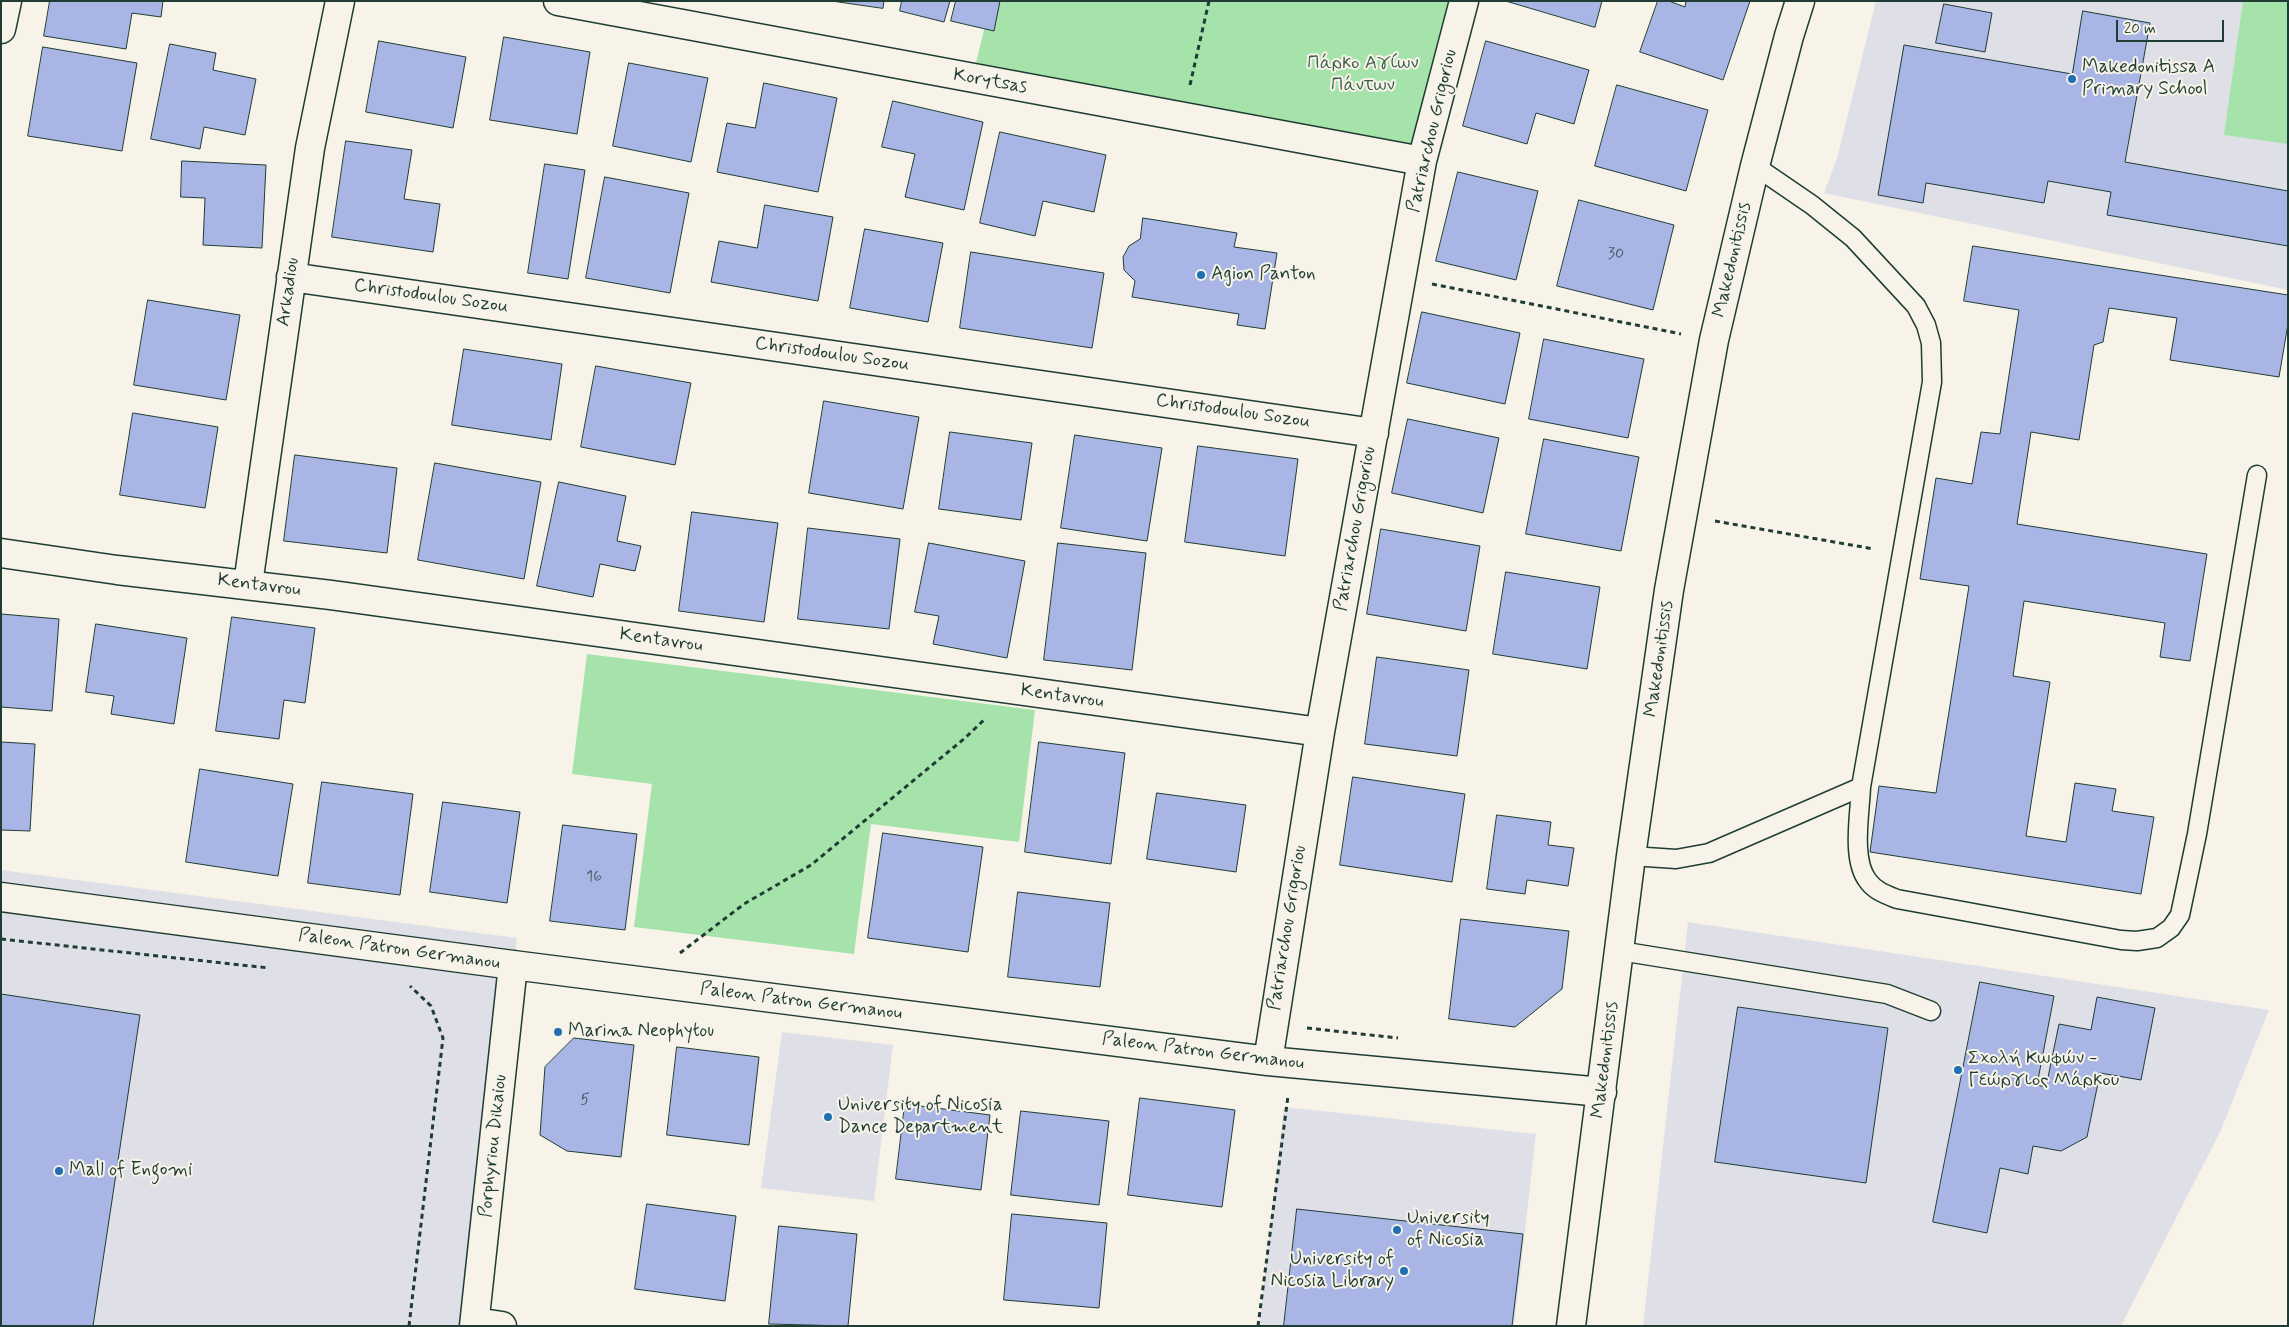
<!DOCTYPE html>
<html>
<head>
<meta charset="utf-8">
<style>
  body { margin:0 }
  #map { position:relative; width:2289px; height:1327px; overflow:hidden; background:#f7f3e8; font-family:Mynerve,sans-serif }
  canvas { display:block }
  .frame { position:absolute; inset:0; border:2px solid #1f3d34; pointer-events:none }
  .scale { position:absolute; left:2116px; top:20px; width:108px; height:22px; box-sizing:border-box; border:2px solid #1f3d34; border-top:0; padding-left:6px; font-size:15px; line-height:18px; white-space:nowrap; color:#1f3d34; -webkit-text-stroke:4px #f7f3e8; paint-order:stroke }
</style>
</head>
<body>
<div id="map">
<canvas width="2289" height="1327"></canvas>
<div class="frame"></div>
<div class="scale">20 m</div>
</div>
<script>
const g = document.querySelector('canvas').getContext('2d');
g.lineJoin = 'round';
function fillPath(path, color) { g.fillStyle = color; g.fill(path, 'evenodd'); }
function strokePath(path, color, width, dash) { g.strokeStyle = color; g.lineWidth = width; g.lineCap = dash ? 'butt' : 'round'; g.setLineDash(dash || []); g.stroke(path); }
function write(font, color, halo, rows, align = 'center') {
  g.font = font + ' Mynerve,sans-serif'; g.lineWidth = 4; g.setLineDash([]); g.textBaseline = 'middle'; g.strokeStyle = halo; g.fillStyle = color; for (const [text, x, y, turn = 0] of rows) {
    g.save(); g.translate(x, y); g.rotate((+turn || 0) * Math.PI / 180); g.textAlign = isNaN(turn) ? turn : align; if (halo) g.strokeText(text, 0, 0); g.fillText(text, 0, 0); g.restore();
  }
}
const built = new Path2D(`
  M1876,1H2288V290L1824,193L1837,158Z
  M1,870L517,938L467,1326H1Z
  M1688,922L2269,1010L2221,1130L2121,1326H1643Z
  M782,1032L893,1045L874,1201L761,1188Z
  M1284,1107L1536,1134L1514,1326H1259Z`);
const green = new Path2D(`
  M991,1H1454L1422,161L972,79Z
  M2243,1H2288V144L2224,135Z
  M587,654L1035,710L1019,842L871,824L854,954L634,927L652,784L572,774Z`);
const building = new Path2D(`
  M50,1H163L161,17L132,13L126,49L44,36Z
  M832,1H884L883,8Z
  M902,1H950L944,22L900,11Z
  M956,1H1000L994,31L951,21Z
  M1506,1H1602L1595,27Z
  M1658,1H1669L1685,7L1686,1H1750L1723,80L1640,52Z
  M1944,4L1992,13L1985,52L1936,43Z
  M2083,11L2150,23L2125,162L2288,191V246L2107,215L2111,192L2048,181L2044,203L1926,183L1923,203L1878,195L1904,45L2072,74Z
  M504,37L590,52L577,134L490,120Z
  M379,41L466,57L453,128L366,112Z
  M1486,41L1589,70L1574,124L1536,113L1527,144L1463,126Z
  M170,44L216,53L213,70L256,79L245,135L204,127L200,149L151,139Z
  M43,47L137,63L122,151L28,136Z
  M629,63L708,78L691,162L613,146Z
  M764,83L837,98L818,192L717,172L727,123L755,128Z
  M1617,85L1708,110L1686,191L1595,166Z
  M893,101L983,122L964,210L905,197L915,154L882,147Z
  M1000,132L1106,155L1094,212L1043,201L1035,236L980,223Z
  M346,141L412,150L404,199L440,204L433,252L332,237Z
  M182,161L266,165L262,248L203,245L205,198L181,197Z
  M545,164L585,170L568,279L528,273Z
  M1458,172L1538,191L1516,280L1436,261Z
  M605,177L689,193L670,293L586,278Z
  M1579,200L1674,225L1653,310L1557,286Z
  M765,205L833,217L818,301L711,282L719,241L757,248Z
  M1143,218L1237,233L1234,247L1277,253L1265,329L1237,325L1239,314L1132,297L1135,281L1124,270L1123,257L1129,246L1140,239Z
  M865,229L943,243L928,322L850,308Z
  M1973,246L2288,295V324L2279,377L2170,360L2177,318L2109,308L2103,342L2094,345L2079,440L2031,432L2017,524L2207,554L2190,661L2160,657L2165,623L2024,601L2013,676L2050,682L2026,836L2066,842L2075,783L2116,789L2112,811L2154,817L2141,894L1870,852L1879,786L1936,793L1969,586L1920,579L1936,478L1972,484L1981,432L2000,434L2019,310L1964,301Z
  M971,252L1104,273L1092,348L960,328Z
  M148,300L240,315L226,400L134,385Z
  M1422,312L1520,333L1505,404L1407,383Z
  M1544,339L1644,359L1628,438L1529,419Z
  M464,349L562,364L551,440L452,425Z
  M596,366L691,383L675,465L581,447Z
  M824,401L919,417L903,509L809,493Z
  M133,413L218,427L205,508L120,495Z
  M1408,419L1499,438L1483,513L1392,493Z
  M950,432L1032,443L1021,520L939,509Z
  M1075,435L1162,448L1147,541L1061,528Z
  M1544,439L1639,457L1621,551L1526,534Z
  M1198,446L1298,459L1285,556L1185,542Z
  M295,455L397,468L387,553L284,541Z
  M435,463L541,482L524,579L418,560Z
  M559,482L626,496L617,541L641,546L635,571L600,564L593,597L537,586Z
  M692,512L778,523L764,622L679,611Z
  M808,528L900,539L889,629L798,619Z
  M1381,529L1480,546L1466,631L1367,614Z
  M929,543L1025,561L1007,658L933,644L939,616L915,612Z
  M1058,543L1146,553L1132,670L1044,660Z
  M1506,572L1600,587L1587,669L1493,654Z
  M1,614L59,619L52,711L1,707Z
  M232,617L315,628L305,703L284,700L279,739L216,731Z
  M96,624L187,638L174,724L111,714L114,696L86,692Z
  M1377,657L1469,670L1457,756L1365,744Z
  M1,742L35,744L30,831L1,830Z
  M1039,742L1125,753L1111,864L1025,852Z
  M200,769L293,784L278,876L186,862Z
  M1353,777L1465,794L1452,882L1340,865Z
  M322,782L413,794L400,895L308,883Z
  M1157,793L1246,805L1236,872L1147,859Z
  M443,802L520,812L507,903L430,892Z
  M1497,815L1551,822L1548,845L1574,848L1568,886L1527,880L1525,894L1487,889Z
  M563,825L637,834L625,930L550,921Z
  M883,833L983,847L968,952L868,938Z
  M1018,892L1110,903L1100,987L1008,977Z
  M1461,919L1569,931L1562,989L1515,1027L1449,1019Z
  M1980,982L2054,996L2037,1085L2046,1087L2059,1024L2091,1030L2097,997L2155,1008L2141,1080L2100,1073L2087,1137L2061,1151L2033,1146L2028,1174L2000,1168L1987,1233L1933,1222Z
  M1,994L140,1015L93,1326H1Z
  M1738,1007L1888,1028L1866,1183L1715,1162Z
  M574,1038L634,1045L621,1157L567,1151L540,1135L545,1067Z
  M677,1047L759,1057L749,1145L667,1135Z
  M1140,1098L1235,1110L1222,1207L1128,1195Z
  M905,1104L990,1115L981,1190L896,1179Z
  M1021,1111L1109,1121L1099,1205L1011,1195Z
  M647,1204L736,1216L725,1301L635,1289Z
  M1297,1209L1523,1234L1512,1326H1284Z
  M1012,1214L1107,1223L1099,1308L1004,1300Z
  M779,1226L857,1234L848,1326L769,1324Z`);
const path = new Path2D(`
  M1190,85L1209,1
  M1432,284L1681,334
  M1715,521L1874,549
  M1,939L269,968
  M680,953L744,904L811,865L965,738L986,718
  M1307,1028L1398,1038
  M409,1326L443,1038L431,1006L410,986
  M1258,1326L1288,1096`);
const service = new Path2D(`
  M1861,787C1860,813 1851,860 1868,881C1875,891 1887,895 1897,899L2121,940L2137,941L2157,938L2171,928L2180,915L2197,834L2257,475
  M1631,856L1676,859L1709,853L1861,787L1932,382L1931,343L1926,325L1916,306L1853,238L1812,205L1755,166
  M1620,951L1887,994L1931,1011`);
const minor = new Path2D(`
  M558,1L1422,161
  M1,29L7,1
  M291,277L1374,433
  M1,553L117,570L331,595L1320,732
  M248,584L310,148L340,1
  M1,897L513,965L1268,1061L1602,1092
  M1268,1061L1320,732L1422,161L1464,1
  M475,1322L502,1326
  M474,1326L513,965`);
const secondary = new Path2D(`
  M1571,1326L1631,856L1669,590L1714,340L1755,166L1789,36L1800,1`);
const markers = [
  [2072,79,5,"#1f6fb2"],
  [1201,275,5,"#1f6fb2"],
  [558,1032,5,"#1f6fb2"],
  [1958,1070,5,"#1f6fb2"],
  [828,1117,5,"#1f6fb2"],
  [59,1171,5,"#1f6fb2"],
  [1397,1230,5,"#1f6fb2"],
  [1404,1271,5,"#1f6fb2"]
];
const numberNames = [
  ["30",1616,255],
  ["16",594,878],
  ["5",585,1101]
];
const parkNames = [
  ["Πάρκο Αγίων",1363,64],
  ["Πάντων",1363,86]
];
const poiNames = [
  ["Makedonitissa A",2082,68],
  ["Primary School",2082,90],
  ["Agion Panton",1211,275],
  ["Marina Neophytou",568,1032],
  ["Σχολή Κωφών -",1968,1059],
  ["Γεώργιος Μάρκου",1968,1081],
  ["University of Nicosia",838,1106],
  ["Dance Department",838,1128],
  ["Mall of Engomi",69,1171],
  ["University",1407,1219],
  ["of Nicosia",1407,1241],
  ["University of",1394,1260,"right"],
  ["Nicosia Library",1394,1282,"right"]
];
const streetNames = [
  ["Korytsas",990,82,10],
  ["Patriarchou Grigoriou",1433,131,-77],
  ["Makedonitissis",1733,260,-77],
  ["Arkadiou",289,292,-82],
  ["Christodoulou Sozou",431,297,8],
  ["Christodoulou Sozou",832,355,8],
  ["Christodoulou Sozou",1233,412,8],
  ["Patriarchou Grigoriou",1356,529,-80],
  ["Kentavrou",259,586,7],
  ["Kentavrou",661,641,8],
  ["Makedonitissis",1660,659,-82],
  ["Kentavrou",1062,697,8],
  ["Patriarchou Grigoriou",1288,928,-81],
  ["Paleon Patron Germanou",399,950,8],
  ["Paleon Patron Germanou",801,1002,7],
  ["Paleon Patron Germanou",1203,1052,7],
  ["Makedonitissis",1606,1060,-83],
  ["Porphyriou Dikaiou",494,1146,-84]
];
fillPath(built, '#dfe0e7');
fillPath(green, '#a5e3aa');
fillPath(building, '#a8b5e5');
strokePath(building, '#1f3d34', 1);
strokePath(service, '#1f3d34', 21);
strokePath(minor, '#1f3d34', 31);
strokePath(secondary, '#1f3d34', 31);
strokePath(path, '#1f3d34', 3, [5, 4]);
strokePath(service, '#f7f3e8', 18);
strokePath(minor, '#f7f3e8', 28);
strokePath(secondary, '#f7f3e8', 28);
for (const [x, y, r, color] of markers) { const dot = new Path2D(); dot.arc(x, y, r, 0, 2 * Math.PI); g.fillStyle = color; g.fill(dot); strokePath(dot, '#f7f3e8', 2); }
write('16px', '#415b60', null, numberNames);
write('19px', '#3a5e4c', '#f7f3e8', parkNames);
write('19px', '#1f3d34', '#f7f3e8', poiNames, 'left');
write('19px', '#1f3d34', '#f7f3e8', streetNames);
</script>
</body>
</html>
